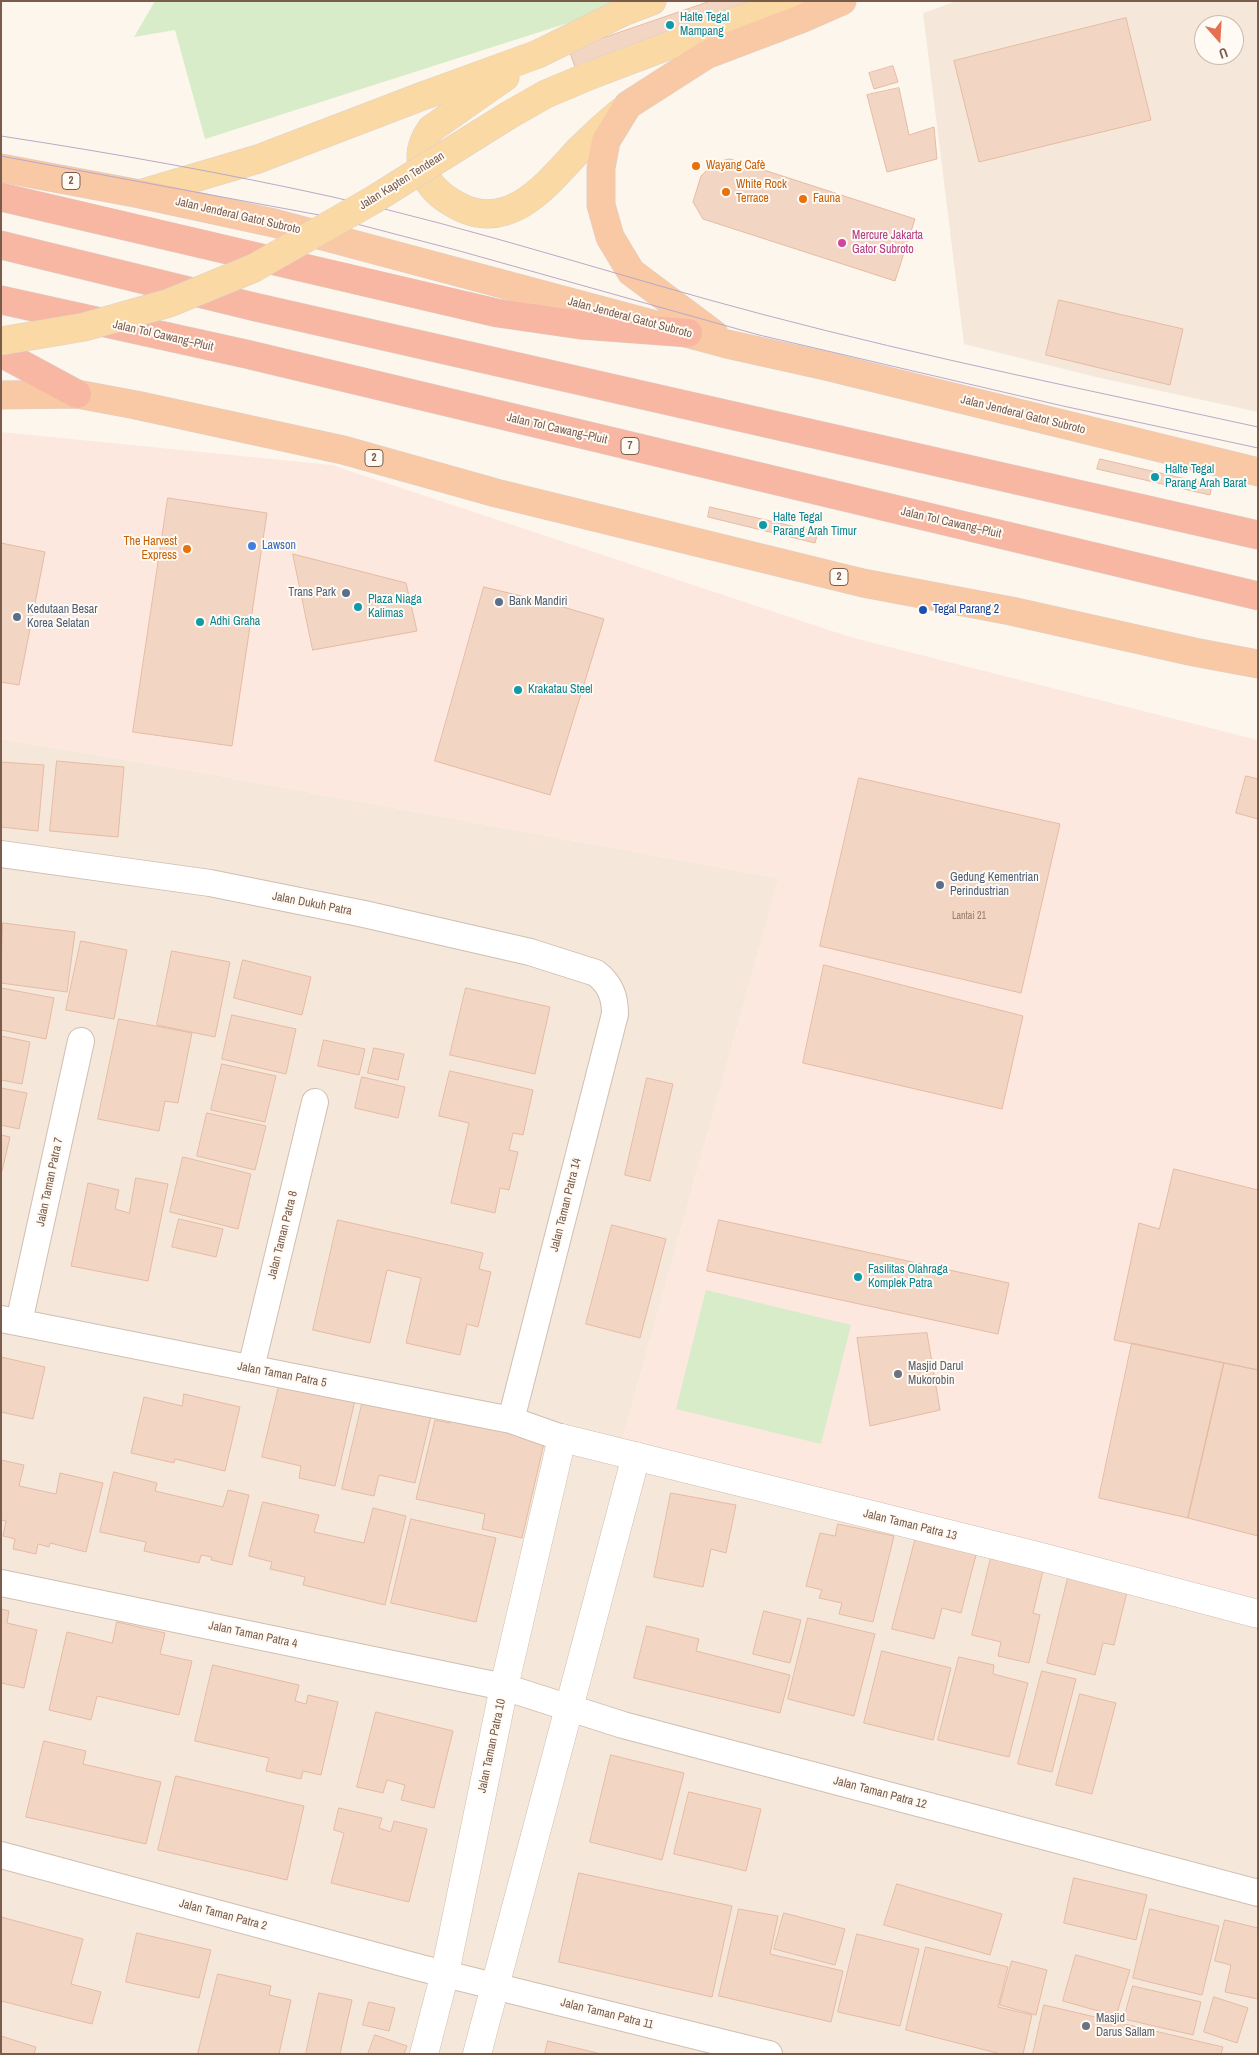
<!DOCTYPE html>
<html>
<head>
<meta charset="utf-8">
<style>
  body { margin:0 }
  #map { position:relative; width:1259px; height:2055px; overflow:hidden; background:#fdf6ec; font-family:"Archivo Narrow",sans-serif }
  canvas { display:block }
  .frame { position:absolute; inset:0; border:2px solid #7a5c4d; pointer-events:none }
  .north { position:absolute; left:1194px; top:15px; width:50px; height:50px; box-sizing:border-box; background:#fffaf3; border:1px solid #cabbb1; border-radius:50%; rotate:161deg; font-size:14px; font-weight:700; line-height:20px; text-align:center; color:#7a5c4d }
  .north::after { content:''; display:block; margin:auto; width:18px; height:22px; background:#e76f51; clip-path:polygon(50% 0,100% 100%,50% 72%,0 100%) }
</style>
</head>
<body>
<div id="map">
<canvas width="1259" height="2055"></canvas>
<div class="frame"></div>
<div class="north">U</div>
</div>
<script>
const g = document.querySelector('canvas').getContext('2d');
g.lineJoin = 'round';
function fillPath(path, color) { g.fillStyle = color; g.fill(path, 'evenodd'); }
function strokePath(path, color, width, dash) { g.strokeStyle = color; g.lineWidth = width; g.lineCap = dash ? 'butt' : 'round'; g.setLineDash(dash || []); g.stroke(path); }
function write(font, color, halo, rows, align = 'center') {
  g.font = font + ' "Archivo Narrow",sans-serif'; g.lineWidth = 4; g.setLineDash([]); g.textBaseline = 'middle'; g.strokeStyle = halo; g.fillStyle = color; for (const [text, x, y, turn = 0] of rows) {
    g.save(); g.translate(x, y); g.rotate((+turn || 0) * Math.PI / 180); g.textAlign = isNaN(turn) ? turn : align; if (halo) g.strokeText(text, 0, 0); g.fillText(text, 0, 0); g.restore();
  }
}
const residential = new Path2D(`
  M957,1H1258V412L1096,377L964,344L923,13ZM1204,25H1234V55H1204Z
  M1,739L215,775L779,878L622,1441L1258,1606V2054H1Z`);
const commercial = new Path2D(`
  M1,432L332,465L850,637L1258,740V1606L622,1441L779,878L215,775L1,739Z`);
const green = new Path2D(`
  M155,1H630L621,6L205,139L175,30L134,37Z
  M706,1290L851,1325L821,1444L676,1409Z`);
const building = new Path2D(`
  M711,1H770L575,67L569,50Z
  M1126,18L1151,120L979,162L954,61Z
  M893,66L898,82L874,89L869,73Z
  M899,88L909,135L934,127L937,159L887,172L867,95Z
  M730,159L915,219L895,281L703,219L693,202L701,176L714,163Z
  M1059,300L1183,329L1170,385L1046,355Z
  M1100,459L1212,485L1210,495L1097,469Z
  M168,498L267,513L232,746L133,732Z
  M710,507L818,532L815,543L708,517Z
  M1,543L45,552L19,685L1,682Z
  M293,554L406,583L417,631L313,650Z
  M484,587L546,602L604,619L550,795L435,761Z
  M57,761L124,767L118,837L50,831Z
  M1,762L44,765L38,831L1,827Z
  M1246,776L1258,779V819L1236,813Z
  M859,778L1060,824L1021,993L820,946Z
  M3,923L75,932L67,992L1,983Z
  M81,941L127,950L114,1019L66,1010Z
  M172,951L230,962L215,1037L157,1025Z
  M243,960L311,977L302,1015L234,998Z
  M824,965L1023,1016L1002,1109L803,1063Z
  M1,988L54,998L46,1039L1,1030Z
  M466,988L550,1007L535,1074L450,1055Z
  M232,1015L296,1029L286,1074L222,1059Z
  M119,1019L192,1033L178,1103L165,1101L159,1131L98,1119Z
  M1,1036L30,1042L22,1084L1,1080Z
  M324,1040L365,1049L359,1075L318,1066Z
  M374,1048L404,1054L398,1080L368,1073Z
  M222,1064L276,1076L265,1122L211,1110Z
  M450,1071L533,1090L523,1135L513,1133L509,1150L518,1152L509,1190L500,1188L495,1213L451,1203L469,1123L439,1116Z
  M362,1077L405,1087L398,1118L355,1108Z
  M647,1078L673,1084L650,1181L625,1175Z
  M1,1088L27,1093L19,1129L1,1125Z
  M207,1113L266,1126L255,1170L197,1156Z
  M1,1135L10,1137L2,1171H1Z
  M183,1157L251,1174L238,1229L170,1212Z
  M1174,1169L1258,1190V1370L1114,1340L1139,1223L1159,1229Z
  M136,1178L168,1184L148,1281L71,1266L88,1183L119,1190L115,1209L129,1213Z
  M179,1219L223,1229L216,1257L172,1247Z
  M338,1220L483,1253L479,1269L491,1272L478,1327L467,1324L460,1355L406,1343L421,1278L387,1270L370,1343L313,1330Z
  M719,1220L1009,1283L998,1334L707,1271Z
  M612,1225L666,1239L640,1338L586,1324Z
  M927,1333L940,1410L870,1426L857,1338Z
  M1132,1343L1224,1363L1188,1518L1099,1498Z
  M1,1357L45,1367L33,1419L1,1412Z
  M1224,1363L1258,1370V1536L1188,1518Z
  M281,1378L356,1396L335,1486L299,1478L301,1466L262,1457Z
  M184,1394L240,1407L225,1471L175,1459L174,1463L131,1453L144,1397L182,1406Z
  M364,1396L432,1412L415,1483L379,1475L374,1496L342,1489Z
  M452,1410L545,1439L522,1538L482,1529L485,1514L416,1499L435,1420L449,1423Z
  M1,1460L24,1465L19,1486L56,1494L60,1473L103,1483L86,1552L50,1543L49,1547L38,1544L36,1554L13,1549L15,1539L3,1536L6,1521L1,1520Z
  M114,1472L157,1483L155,1491L223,1507L228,1490L249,1495L232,1565L211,1560L212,1557L201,1555L199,1563L144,1551L146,1542L100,1532Z
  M671,1493L736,1505L726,1553L711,1549L703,1587L654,1577Z
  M263,1502L319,1515L314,1532L364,1543L373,1508L406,1516L385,1605L303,1585L305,1577L270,1569L272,1562L249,1556Z
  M411,1519L496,1538L476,1622L391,1603Z
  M838,1524L894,1536L873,1622L839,1614L842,1603L819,1598L822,1590L806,1586L820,1533L835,1536Z
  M916,1537L977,1551L961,1613L942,1608L934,1639L892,1629Z
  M991,1558L1043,1571L1033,1613L1040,1615L1029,1663L998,1656L1001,1642L972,1635Z
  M1068,1578L1127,1592L1114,1645L1103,1643L1095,1675L1047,1663Z
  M1,1609L9,1611L7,1623L37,1630L24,1688L1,1683Z
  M764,1611L801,1620L790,1663L753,1654Z
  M808,1618L875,1634L854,1716L788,1699Z
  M117,1622L165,1633L160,1654L192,1661L179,1715L97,1696L91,1720L49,1710L67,1632L112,1643Z
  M647,1626L699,1639L696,1651L790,1675L780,1713L634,1678Z
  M882,1651L951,1668L933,1740L864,1723Z
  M959,1657L994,1665L993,1674L1028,1683L1009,1757L938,1740Z
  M213,1665L299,1685L295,1701L306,1704L308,1695L338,1702L321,1775L303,1771L301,1779L266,1771L269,1758L195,1741Z
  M1042,1671L1076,1679L1052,1772L1018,1764Z
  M1080,1694L1116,1703L1092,1794L1056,1785Z
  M376,1712L453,1731L434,1808L401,1800L405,1785L387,1780L383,1793L357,1787Z
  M44,1741L86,1751L83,1764L161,1782L146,1844L26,1817Z
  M611,1755L684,1773L662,1860L590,1842Z
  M176,1776L304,1806L287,1880L158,1850Z
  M689,1792L761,1809L746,1871L674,1854Z
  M339,1808L382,1818L379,1828L391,1832L394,1821L427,1829L409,1902L331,1883L344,1833L334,1830Z
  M579,1873L732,1906L712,1997L559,1962Z
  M1074,1878L1147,1895L1136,1940L1064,1923Z
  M897,1884L1002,1914L990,1955L884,1925Z
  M739,1909L778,1916L770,1954L843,1971L831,2022L719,1996Z
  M1150,1909L1219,1926L1202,1995L1133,1978Z
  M784,1913L845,1929L835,1965L774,1949Z
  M1,1917L83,1939L71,1984L101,1992L92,2024L1,2001Z
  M1225,1920L1258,1928V1999L1225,1992L1231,1965L1215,1961Z
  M137,1933L211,1950L199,1998L126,1982Z
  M857,1934L919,1949L900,2026L838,2012Z
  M926,1947L1008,1967L998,2007L1032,2015L1023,2054H1001L906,2030Z
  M1076,1955L1130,1970L1116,2016L1063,2001Z
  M1012,1961L1047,1970L1036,2015L1000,2005Z
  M218,1974L271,1986L269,1995L291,2000L279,2054H198Z
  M1133,1986L1201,2002L1193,2035L1124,2019Z
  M319,1993L352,2000L340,2054H306Z
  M1214,1997L1248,2008L1237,2043L1204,2032Z
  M369,2002L395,2008L389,2031L363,2025Z
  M1044,2005L1223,2047L1221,2054H1033Z
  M375,2035L407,2046L404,2054H368Z
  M1,2036L36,2047L34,2054H1Z
  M548,2041L601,2054H545Z`);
const minor = new Path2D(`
  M1,854L210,883L364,914L530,952L596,973C610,984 615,996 615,1014L511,1420
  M1,1319L511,1420L562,1438
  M19,1322L81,1041
  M251,1368L315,1102
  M1,1583L504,1687L623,1725L1258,1893
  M1,1855L421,1968L769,2054`);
const tertiary = new Path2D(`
  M424,2054L445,1973L504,1687L562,1438L1034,1555L1258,1614
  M477,2054L636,1456`);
const primary = new Path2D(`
  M591,75L723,25L797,1
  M505,77L431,129C419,146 417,163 429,182C437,194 448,201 462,208C512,231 549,182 579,150C593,136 607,123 622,111
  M140,194L258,159L420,97L538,54L623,12L652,1`);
const trunk = new Path2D(`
  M1,168L140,194L274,223L727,344L826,366L1258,472
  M714,334L631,272L610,237L601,205V168L606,141L628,105L706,55L801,19L842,1
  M1,395L77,394L136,405L343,450L496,493L863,583L1011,611L1194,652L1258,664`);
const motorway = new Path2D(`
  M1,197L497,313L580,325L688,333
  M1,245L255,307L1258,535
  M1,300L246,354L1258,596
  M1,353L77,394`);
const tram = new Path2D(`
  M1,136C112,153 224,173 333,197C478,229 620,277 765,315C928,358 1093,391 1258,427
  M1,156L330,217L456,250L759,335L1063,406L1258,448`);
const primaryBridge = new Path2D(`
  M1,341L84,327L169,303L254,268L373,200L509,115L546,94L591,75`);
const markers = [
  [670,25,5,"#0f9aa8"],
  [696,166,5,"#e8710a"],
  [726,192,5,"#e8710a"],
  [803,199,5,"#e8710a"],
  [842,243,5,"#d1479c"],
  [1155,477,5,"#0f9aa8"],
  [763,525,5,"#0f9aa8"],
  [252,546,5,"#3f7fe0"],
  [187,549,5,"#e8710a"],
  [346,593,5,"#5c6f8a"],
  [499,602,5,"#5c6f8a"],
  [358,607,5,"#0f9aa8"],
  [923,610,5,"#1a4fb4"],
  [17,617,5,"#5c6f8a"],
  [200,622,5,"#0f9aa8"],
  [518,690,5,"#0f9aa8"],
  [940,885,5,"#5c6f8a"],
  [858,1277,5,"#0f9aa8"],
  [898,1374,5,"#6b7280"],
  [1086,2026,5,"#6b7280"]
];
const numberNames = [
  ["Lantai 21",969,916]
];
const shields = [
  [71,181,18],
  [630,446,18],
  [374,458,18],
  [839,577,18]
];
const shieldNames = [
  ["2",71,181],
  ["7",630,446],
  ["2",374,458],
  ["2",839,577]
];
const cultureNames = [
  ["Halte Tegal",680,18],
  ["Mampang",680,32],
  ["Halte Tegal",1165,470],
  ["Parang Arah Barat",1165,484],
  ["Halte Tegal",773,518],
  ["Parang Arah Timur",773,532],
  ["Plaza Niaga",368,600],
  ["Kalimas",368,614],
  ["Adhi Graha",210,622],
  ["Krakatau Steel",528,690],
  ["Fasilitas Olahraga",868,1270],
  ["Komplek Patra",868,1284]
];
const foodNames = [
  ["Wayang Cafè",706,166],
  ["White Rock",736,185],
  ["Terrace",736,199],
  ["Fauna",813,199],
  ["The Harvest",177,542,"right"],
  ["Express",177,556,"right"]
];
const streetNames = [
  ["Jalan Kapten Tendean",402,181,-32],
  ["Jalan Jenderal Gatot Subroto",238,216,13],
  ["Jalan Jenderal Gatot Subroto",630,318,15],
  ["Jalan Tol Cawang–Pluit",163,336,13],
  ["Jalan Jenderal Gatot Subroto",1023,415,14],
  ["Jalan Tol Cawang–Pluit",557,429,13],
  ["Jalan Tol Cawang–Pluit",951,523,13],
  ["Jalan Dukuh Patra",312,904,11],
  ["Jalan Taman Patra 7",50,1182,-78],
  ["Jalan Taman Patra 14",566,1205,-76],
  ["Jalan Taman Patra 8",283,1235,-76],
  ["Jalan Taman Patra 5",282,1375,11],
  ["Jalan Taman Patra 13",910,1525,14],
  ["Jalan Taman Patra 4",253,1635,12],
  ["Jalan Taman Patra 10",492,1746,-78],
  ["Jalan Taman Patra 12",880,1793,15],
  ["Jalan Taman Patra 2",223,1915,15],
  ["Jalan Taman Patra 11",607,2014,14]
];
const hotelNames = [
  ["Mercure Jakarta",852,236],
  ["Gator Subroto",852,250]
];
const shopNames = [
  ["Lawson",262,546]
];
const serviceNames = [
  ["Trans Park",336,593,"right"],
  ["Bank Mandiri",509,602],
  ["Kedutaan Besar",27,610],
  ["Korea Selatan",27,624],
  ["Gedung Kementrian",950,878],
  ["Perindustrian",950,892]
];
const transitNames = [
  ["Tegal Parang 2",933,610]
];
const worshipNames = [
  ["Masjid Darul",908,1367],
  ["Mukorobin",908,1381],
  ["Masjid",1096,2019],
  ["Darus Sallam",1096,2033]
];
fillPath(residential, '#f5e8da');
fillPath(commercial, '#fde8e0');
fillPath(green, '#d8ecc9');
fillPath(building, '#f3d5c3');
strokePath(building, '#e6bba3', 1);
strokePath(minor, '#d1beb0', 28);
strokePath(tertiary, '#d1beb0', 29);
strokePath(primary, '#dad1cd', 29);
strokePath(trunk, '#dad1cd', 29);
strokePath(motorway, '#dad1cd', 29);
strokePath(minor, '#fff', 26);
strokePath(tertiary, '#fff', 28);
strokePath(primary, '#fbd9a5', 28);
strokePath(trunk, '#f9c8a4', 28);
strokePath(motorway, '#f7b7a3', 28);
strokePath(tram, '#b9a8c9', 1);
strokePath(primaryBridge, '#dad1cd', 29, []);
strokePath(primaryBridge, '#fbd9a5', 28);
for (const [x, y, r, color] of markers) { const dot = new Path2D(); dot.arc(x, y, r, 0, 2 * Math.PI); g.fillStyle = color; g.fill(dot); strokePath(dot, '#fffaf3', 2); }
write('10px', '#987a6a', null, numberNames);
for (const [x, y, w] of shields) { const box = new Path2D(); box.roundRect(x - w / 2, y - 8.5, w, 17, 4); g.fillStyle = '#fffaf3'; g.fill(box); strokePath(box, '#7a5c4d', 1); }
write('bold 11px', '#7a5c4d', null, shieldNames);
write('12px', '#0d838f', '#fffaf3', cultureNames, 'left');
write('12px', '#c56008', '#fffaf3', foodNames, 'left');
write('12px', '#7a5c4d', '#fffaf3', streetNames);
write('12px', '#b23c85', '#fffaf3', hotelNames, 'left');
write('12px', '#366cbe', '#fffaf3', shopNames, 'left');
write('12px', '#4e5e75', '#fffaf3', serviceNames, 'left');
write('12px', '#164399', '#fffaf3', transitNames, 'left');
write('12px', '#5b616d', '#fffaf3', worshipNames, 'left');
</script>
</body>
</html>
